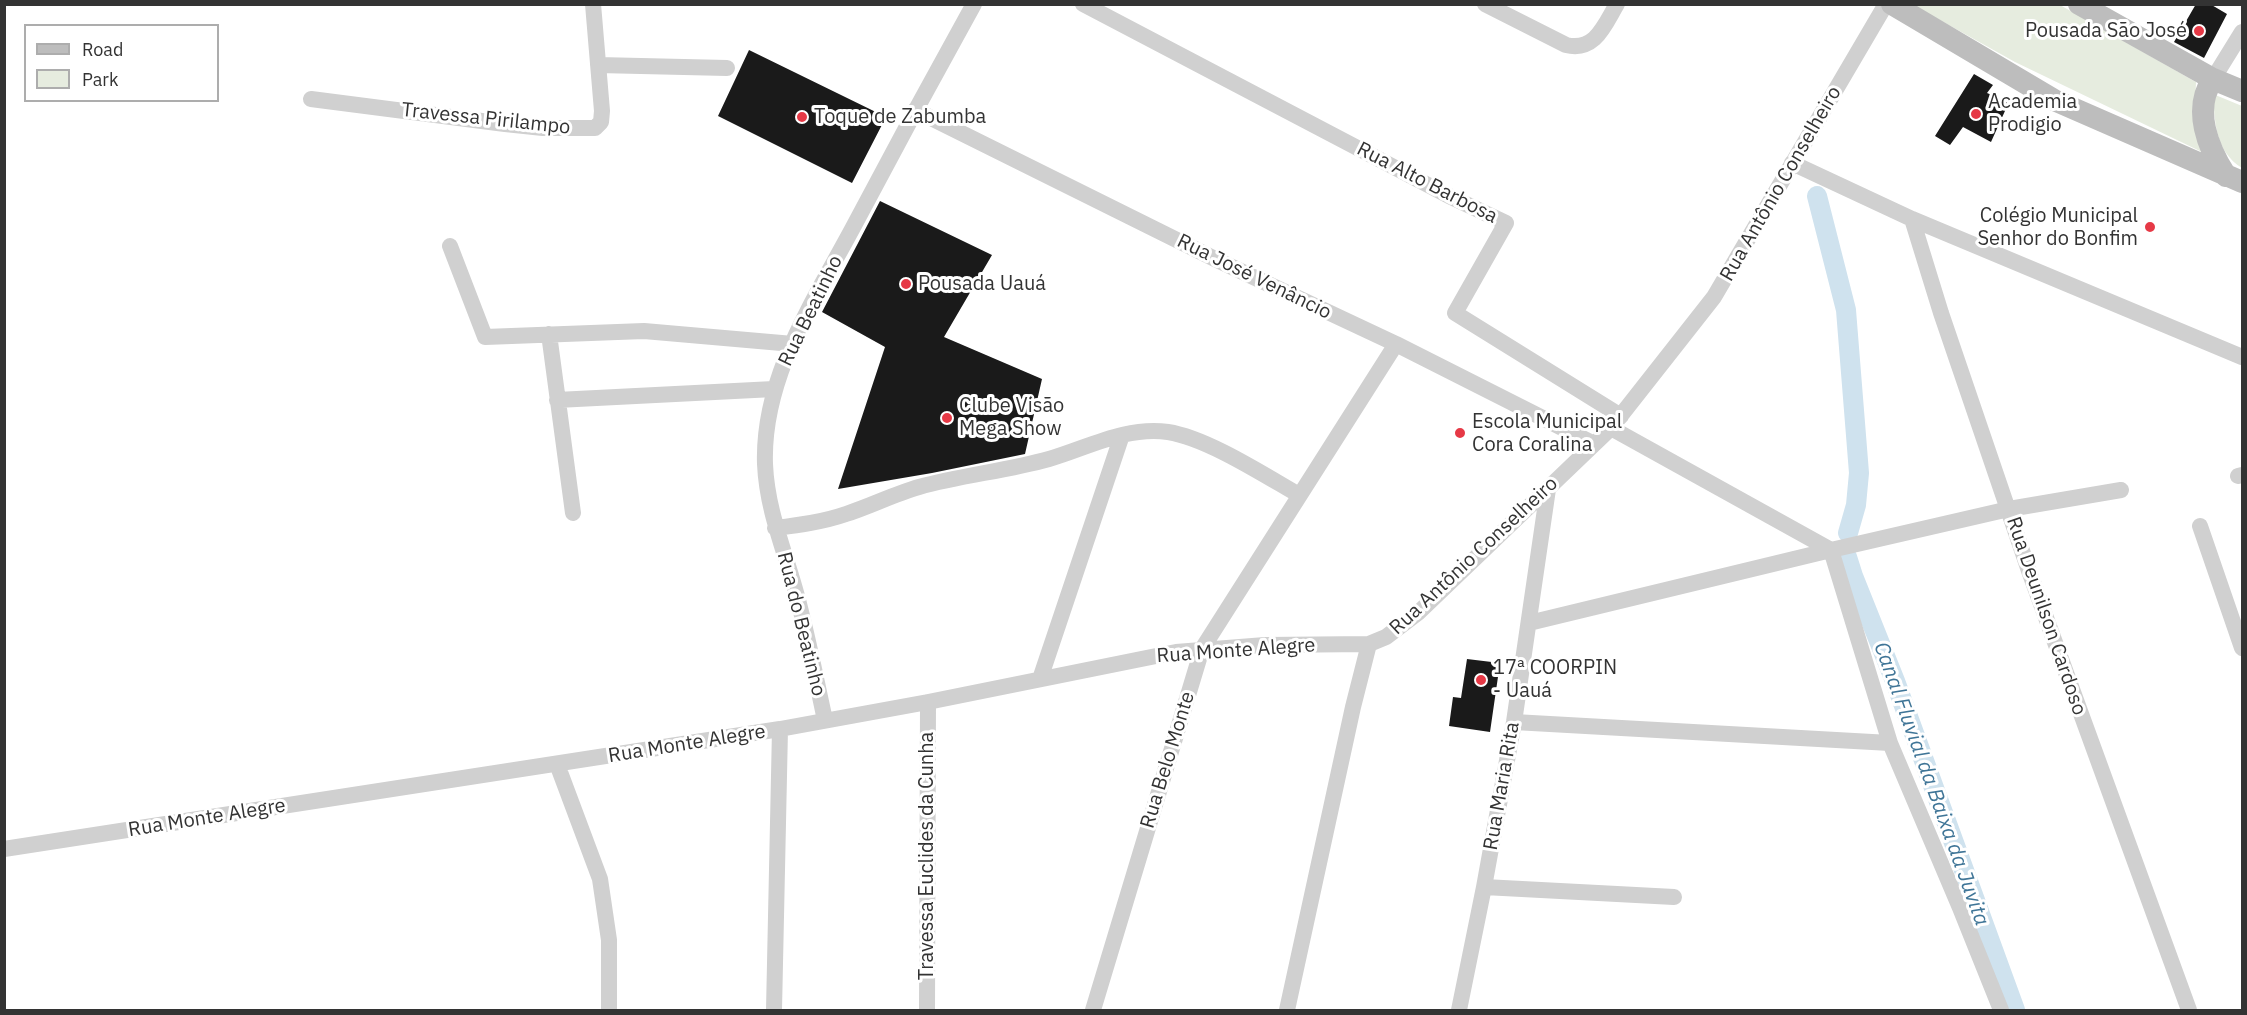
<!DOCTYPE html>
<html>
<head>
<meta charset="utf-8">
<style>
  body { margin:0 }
  #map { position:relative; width:2247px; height:1015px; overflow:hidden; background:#fff; font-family:"IBM Plex Sans",sans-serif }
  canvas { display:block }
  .frame { position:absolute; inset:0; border:6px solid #333; pointer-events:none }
  .legend { position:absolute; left:24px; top:24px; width:195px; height:78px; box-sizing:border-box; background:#fff; border:2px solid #adadad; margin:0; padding:8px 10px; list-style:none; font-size:18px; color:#333 }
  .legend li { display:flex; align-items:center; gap:12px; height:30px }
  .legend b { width:30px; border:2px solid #adadad }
</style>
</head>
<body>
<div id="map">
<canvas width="2247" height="1015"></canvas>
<div class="frame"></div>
<ul class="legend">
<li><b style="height:8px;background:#bdbdbd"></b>Road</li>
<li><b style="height:16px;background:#e6ecdf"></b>Park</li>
</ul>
</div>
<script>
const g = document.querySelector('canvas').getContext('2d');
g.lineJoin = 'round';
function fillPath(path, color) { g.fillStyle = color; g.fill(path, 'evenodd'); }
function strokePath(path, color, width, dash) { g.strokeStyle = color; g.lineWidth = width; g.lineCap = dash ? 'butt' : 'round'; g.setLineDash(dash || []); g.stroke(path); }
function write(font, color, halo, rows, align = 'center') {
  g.font = font + ' "IBM Plex Sans",sans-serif'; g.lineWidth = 6; g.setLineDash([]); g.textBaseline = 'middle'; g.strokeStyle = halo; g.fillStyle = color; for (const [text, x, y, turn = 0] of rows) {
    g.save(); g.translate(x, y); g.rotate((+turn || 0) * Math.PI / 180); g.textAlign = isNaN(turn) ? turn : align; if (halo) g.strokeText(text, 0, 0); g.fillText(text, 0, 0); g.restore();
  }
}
const green = new Path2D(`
  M1913,5H2060L2196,82L2195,108L2204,153L2015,62Z
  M2213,94L2242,106V168C2215,151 2215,123 2213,94Z`);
const canal = new Path2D(`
  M1817,196L1846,310L1859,473L1856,505L1848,533
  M1847,557L1853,576L1895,681L2015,1010`);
const building = new Path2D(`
  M2196,4H2210L2227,14L2204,58L2174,42Z
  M749,50L886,117L852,183L718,116Z
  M1974,74L1993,85L1987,93L2009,102L1991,142L1963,127L1950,145L1935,136Z
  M880,201L992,255L944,337L1042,379L1025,454L932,473L838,489L885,347L822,312Z
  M1467,659L1500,663L1490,732L1449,726L1453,697L1461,698Z`);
const minor = new Path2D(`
  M1083,4L1449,196L1506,223L1455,313L1621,416
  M1485,4L1566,45C1595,52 1604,26 1617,4
  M598,65L727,68
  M2213,79L2242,32
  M311,99L505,124L543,128H595L601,122L602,111L593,4
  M915,110L1215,259L1396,344L1594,444
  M1792,163L1912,219L2242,357
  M1912,219L1941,313L2029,571L2189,1010
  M450,246L485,337L644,331L793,344
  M549,334L573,513
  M557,400L774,389
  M1611,428L1831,550
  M2238,476L2242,475
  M2200,526L2242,648
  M775,528C799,525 823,522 846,514C871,506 894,494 919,487C962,475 1006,471 1049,459C1087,448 1126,426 1168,432C1207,438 1264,475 1299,495
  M1831,550L1890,743L1960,908L2001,1010
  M1529,623L1831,550L2009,509L2121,490
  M1040,679L1122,435
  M825,720C816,679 808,637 797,596C785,551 767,511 765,464C762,375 817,296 857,220C895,148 934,76 974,4
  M1514,722L1890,743
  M557,764L600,879L609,940V1010
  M4,849L780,729L928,702L1176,652L1265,645L1369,644L1386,637L1419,612L1611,428L1714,297L1886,4
  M1484,887L1674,897
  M774,1010L780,729
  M927,1010L928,702
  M1093,1010L1202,649L1396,344
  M1287,1010L1353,707L1369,644
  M1459,1010L1484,887L1514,722L1548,489`);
const secondary = new Path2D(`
  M1892,4L2054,100L2242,182
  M2079,4L2213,79L2242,91
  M2213,79C2192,109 2208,148 2226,176`);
const markers = [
  [2199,31,6,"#e63946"],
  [1976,114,6,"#e63946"],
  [802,117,6,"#e63946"],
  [2150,227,6,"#e63946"],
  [906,284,6,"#e63946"],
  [947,418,6,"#e63946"],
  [1460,433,6,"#e63946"],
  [1481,680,6,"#e63946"]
];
const poiNames = [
  ["Pousada São José",2187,31,"right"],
  ["Academia",1988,102],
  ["Prodigio",1988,125],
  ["Toque de Zabumba",814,117],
  ["Colégio Municipal",2138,216,"right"],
  ["Senhor do Bonfim",2138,239,"right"],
  ["Pousada Uauá",918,284],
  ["Clube Visão",959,406],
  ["Mega Show",959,429],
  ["Escola Municipal",1472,422],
  ["Cora Coralina",1472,445],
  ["17ª COORPIN",1493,668],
  ["- Uauá",1493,691]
];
const streetNames = [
  ["Travessa Pirilampo",486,119,6],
  ["Rua Alto Barbosa",1427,183,27],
  ["Rua Antônio Conselheiro",1781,184,-60],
  ["Rua José Venâncio",1254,277,26],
  ["Rua Beatinho",811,311,-64],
  ["Rua Antônio Conselheiro",1474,556,-43],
  ["Rua Deunilson Cardoso",2046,616,71],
  ["Rua do Beatinho",801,624,76],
  ["Rua Monte Alegre",1236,651,-4],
  ["Rua Monte Alegre",687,744,-9],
  ["Rua Belo Monte",1168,760,-73],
  ["Rua Maria Rita",1502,786,-80],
  ["Rua Monte Alegre",207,818,-9],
  ["Travessa Euclides da Cunha",927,856,-90]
];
const waterNames = [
  ["Canal Fluvial da Baixa da Juvita",1931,784,70]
];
fillPath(green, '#e6ecdf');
strokePath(canal, '#cfe2ee', 20);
fillPath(building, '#1a1a1a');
strokePath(minor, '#d0d0d0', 16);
strokePath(secondary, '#bdbdbd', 22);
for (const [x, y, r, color] of markers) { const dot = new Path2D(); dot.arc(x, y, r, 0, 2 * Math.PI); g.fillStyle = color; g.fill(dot); strokePath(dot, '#fff', 2); }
write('20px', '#333', '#fff', poiNames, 'left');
write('20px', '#333', '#fff', streetNames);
write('italic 21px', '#3f7597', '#fff', waterNames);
</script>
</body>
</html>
